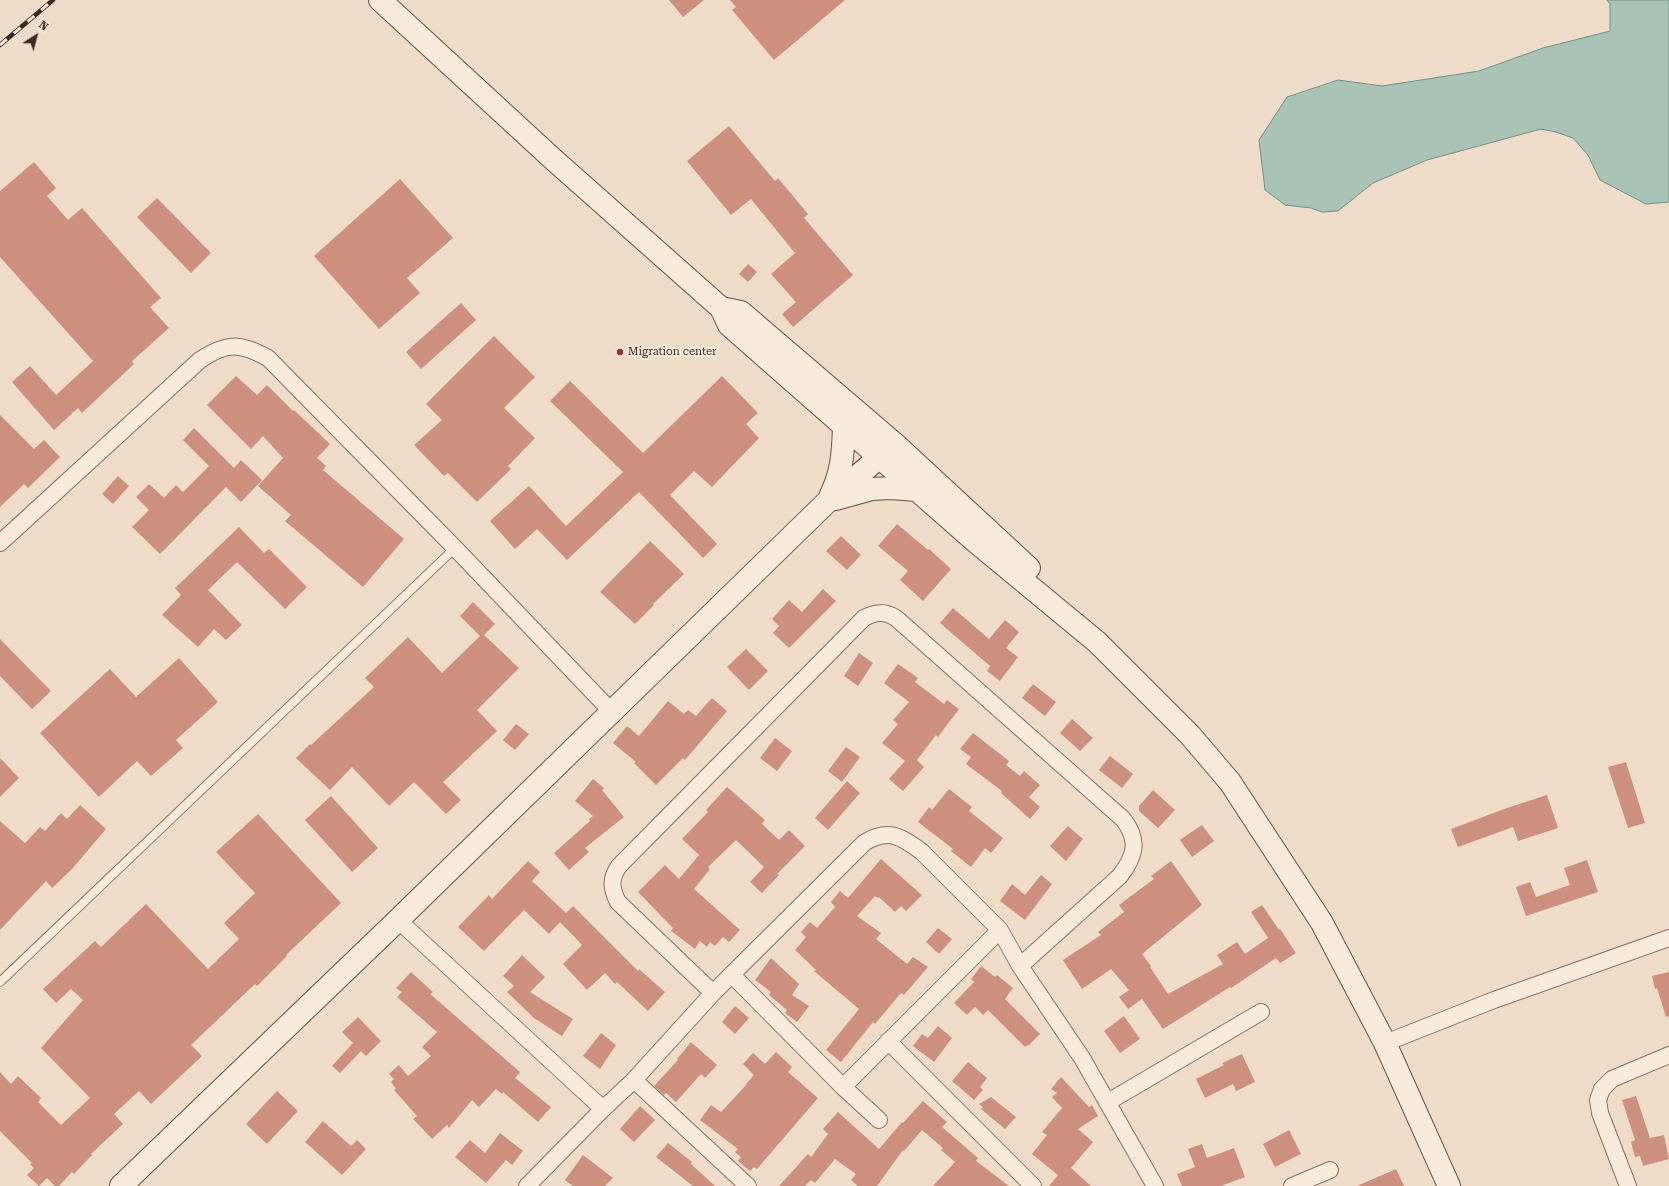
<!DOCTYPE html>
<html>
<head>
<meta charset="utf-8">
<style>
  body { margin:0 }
  #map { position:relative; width:1669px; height:1186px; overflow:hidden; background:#efdcc8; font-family:"Roboto Serif",serif }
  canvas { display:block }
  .north { position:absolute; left:16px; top:16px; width:40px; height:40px; -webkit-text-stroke:3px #f6e8d8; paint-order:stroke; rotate:36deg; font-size:11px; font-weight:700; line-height:16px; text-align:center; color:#3b2820 }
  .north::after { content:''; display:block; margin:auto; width:14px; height:18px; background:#3b2820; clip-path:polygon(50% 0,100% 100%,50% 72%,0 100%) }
</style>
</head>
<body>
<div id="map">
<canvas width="1669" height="1186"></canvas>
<div class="north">N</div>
</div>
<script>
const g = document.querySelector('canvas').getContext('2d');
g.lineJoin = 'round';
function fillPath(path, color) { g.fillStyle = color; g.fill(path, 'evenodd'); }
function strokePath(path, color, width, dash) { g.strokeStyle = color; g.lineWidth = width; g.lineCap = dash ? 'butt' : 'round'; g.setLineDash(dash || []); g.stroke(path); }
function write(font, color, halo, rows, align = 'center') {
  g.font = font + ' "Roboto Serif",serif'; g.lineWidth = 4; g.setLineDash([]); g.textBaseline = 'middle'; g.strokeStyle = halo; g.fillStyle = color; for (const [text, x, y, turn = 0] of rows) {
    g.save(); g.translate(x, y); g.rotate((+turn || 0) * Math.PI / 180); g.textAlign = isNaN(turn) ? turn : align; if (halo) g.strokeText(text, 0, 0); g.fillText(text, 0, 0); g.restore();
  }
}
const water = new Path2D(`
  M1607,0H1669V202L1646,204L1600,180L1588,155L1573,138L1556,132L1541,129L1427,160L1373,183L1338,211L1322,212L1311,208L1285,205L1265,190L1259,140L1287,97L1338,80L1382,86L1479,71L1543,48L1610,31V4Z`);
const building = new Path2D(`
  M669,0H704L683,17Z
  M730,0H845L774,60L732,10L736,7Z
  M729,126L775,181L778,178L808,214L804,218L853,275L793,327L782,314L796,302L771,274L795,253L751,199L731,215L687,161Z
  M34,162L56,188L47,196L68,220L82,208L161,298L150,307L169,328L132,361L134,364L82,413L78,408L54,430L12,382L30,366L56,395L93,361L0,257V191Z
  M400,179L453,238L407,278L420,293L379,329L314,256Z
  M157,198L211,253L191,273L137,217Z
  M748,264L757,272L748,282L739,274Z
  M461,303L476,320L421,369L406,352Z
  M494,336L535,377L504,408L535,438L508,466L511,469L477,502L448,473L444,476L414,445L442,420L426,404Z
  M236,376L257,395L267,385L293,411L294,410L330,444L317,458L326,466L323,470L404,539L363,587L285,521L291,515L258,486L283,458L263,436L251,449L207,405Z
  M722,376L758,413L746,424L759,438L712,487L694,471L670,495L717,544L703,558L639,492L567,560L537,529L515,549L490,521L529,486L566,526L623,472L550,401L570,381L643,453Z
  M0,415L34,449L44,440L60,457L28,488L24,484L0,507Z
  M194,428L234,468L241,460L262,480L241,502L226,487L160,554L132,527L149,510L136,497L149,484L164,498L176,485L183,492L209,466L183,440Z
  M118,476L129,486L113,504L102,494Z
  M897,524L928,550L929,549L951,569L923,601L900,580L908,571L878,546Z
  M239,527L264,553L269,549L307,587L285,609L237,562L208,590L242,625L226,640L214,629L198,647L162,615L181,595L175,588Z
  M841,536L861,555L847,570L826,551Z
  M650,541L684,574L653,604L654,605L635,624L600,592Z
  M823,589L836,601L789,648L773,633L779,626L772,619L789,600L802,612Z
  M473,602L495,624L484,635L519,668L477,710L497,731L443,782L461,800L446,814L414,782L389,806L352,767L330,790L296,758L310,744L311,745L374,687L365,678L408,637L442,673L480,636L460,616Z
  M953,608L989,639L1005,620L1019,632L1006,648L1018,657L1000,681L987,671L990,666L940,623Z
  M0,639L51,691L32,709L0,676Z
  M746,649L768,671L749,690L727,667Z
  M859,653L873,663L858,686L844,676Z
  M179,658L218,702L176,740L183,748L151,776L137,761L99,797L40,733L110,669L136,697Z
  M898,664L918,678L915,682L944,704L947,700L959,709L938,737L936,735L917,760L924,767L903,791L889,779L905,761L882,743L898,724L893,720L909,702L884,683Z
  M1033,684L1056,702L1045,716L1022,698Z
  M712,698L727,711L685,760L683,758L656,785L634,763L636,762L613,743L627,726L639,736L668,701L684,714L688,710L696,716Z
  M1072,719L1093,738L1080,751L1060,733Z
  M516,724L529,734L515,750L503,740Z
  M973,733L1009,761L1006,765L1020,776L1024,771L1040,785L1029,797L1040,807L1030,819L1001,793L1002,791L966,764L971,757L960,749Z
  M775,738L792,751L777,771L760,758Z
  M846,747L860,757L842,782L828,771Z
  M1110,756L1133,774L1122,788L1099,770Z
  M0,758L19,778L0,797Z
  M1626,762L1645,823L1628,828L1608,767Z
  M593,779L604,788L602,790L624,817L585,848L589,852L569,870L554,853L590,821L589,819L593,816L575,801Z
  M847,781L860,793L828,830L815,818Z
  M727,787L765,820L762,824L779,840L789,830L805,846L777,874L779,875L762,893L750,882L764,867L736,840L708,867L710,869L694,889L740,930L729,942L723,937L715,946L710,942L707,947L700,941L695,949L671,931L673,928L638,892L665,865L679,879L699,855L682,839L708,812L706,810Z
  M949,789L972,807L969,811L1003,838L991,853L985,848L971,867L951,851L953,849L918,822L929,807L932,810Z
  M1153,790L1175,810L1158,828L1139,811V806Z
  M1547,795L1558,828L1518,841L1513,827L1458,847L1451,829L1507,808Z
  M331,796L378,848L352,872L305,820Z
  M80,805L106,829L72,869L52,888L46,881L0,930V821L25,843L40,827L45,831L61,813L67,819Z
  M258,814L341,903L286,955L287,956L257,986L255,984L191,1045L202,1056L151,1104L139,1091L114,1114L123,1124L91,1154L92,1155L74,1174L72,1172L59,1186H55L47,1178L39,1186L27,1175L34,1168L30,1164L32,1163L0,1131V1072L11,1084L18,1076L41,1098L38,1102L61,1125L90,1098L41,1048L83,1000L71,989L56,1003L43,989L95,941L101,947L146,904L208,969L239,939L224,923L255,893L216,852Z
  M1202,825L1214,841L1192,857L1180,840Z
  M1068,826L1083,839L1066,861L1050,846Z
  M881,859L922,895L906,911L901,906L895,912L879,897L878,898L875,896L857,916L881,933L876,939L907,964L913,957L928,967L904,995L901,993L875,1024L873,1022L841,1062L826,1050L859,1009L814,971L816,970L795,950L806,937L801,932L810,922L817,928L835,907L831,902L840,891L848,898Z
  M1587,860L1598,892L1526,916L1516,887L1530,882L1536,897L1570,885L1564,868Z
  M528,861L540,872L532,881L566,913L573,906L638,971L639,969L665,992L648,1011L617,982L615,984L605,973L587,990L563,964L582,945L560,922L549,934L524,910L484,951L458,927L489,895L492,899Z
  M1171,861L1202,905L1142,954L1151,966L1150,967L1168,994L1223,964L1217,955L1237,942L1245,954L1268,938L1251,912L1262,905L1279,930L1280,929L1296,953L1280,963L1276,958L1231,988L1230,987L1163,1029L1142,999L1128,1009L1119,997L1129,990L1111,969L1082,989L1063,960L1101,935L1098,932L1124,912L1119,905L1154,879L1151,876Z
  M1041,875L1052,884L1025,920L1000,901L1012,884L1025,895Z
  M938,928L952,939L939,954L926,942Z
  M522,955L545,977L530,992L573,1019L562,1036L534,1018L507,992L514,986L503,976Z
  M771,958L799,984L792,995L809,1006L797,1022L785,1013L787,1010L769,995L771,992L755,980Z
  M981,966L995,977L997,975L1013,988L1005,999L1040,1034L1028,1046V1045L1025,1047L988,1010L983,1015L975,1007L967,1015L954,1003L974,982L971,979Z
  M411,972L433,992L430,994L520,1072L515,1078L551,1107L538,1122L503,1092L502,1094L496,1089L479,1107L472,1100L449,1128L447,1125L432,1139L413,1119L417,1116L394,1090L396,1089L391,1082L394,1079L389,1074L399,1065L408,1076L431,1056L422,1047L437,1032L397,997L402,992L396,988Z
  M1669,972V1016L1666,1017L1657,988L1655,989L1652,976Z
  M735,1006L749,1018L735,1034L722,1022Z
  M1124,1016L1140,1039L1120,1053L1104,1031Z
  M358,1017L381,1041L366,1056L361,1051L340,1073L332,1066L353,1043L342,1032Z
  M938,1026L952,1038L934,1062L913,1046L922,1034L928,1038Z
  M601,1033L616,1045L600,1069L583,1056Z
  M691,1042L717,1065L705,1078L701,1074L676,1102L666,1093L664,1095L654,1086L678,1060L677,1059Z
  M776,1052L792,1067L788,1072L818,1098L757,1169L754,1167L750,1171L738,1161L741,1157L735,1152L738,1149L700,1120L711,1105L721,1112L747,1084H746L754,1075L743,1064L753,1053L765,1064Z
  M1242,1054L1255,1082L1236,1091L1233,1084L1205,1098L1196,1079L1224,1065L1222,1063Z
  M968,1062L987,1078L980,1087L983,1090L974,1100L952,1081Z
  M1061,1077L1089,1107L1092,1105L1098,1116L1078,1129L1093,1142L1071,1168L1091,1186H1049L1058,1175L1032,1154L1047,1135L1042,1132L1062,1108L1052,1097L1057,1093L1051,1089Z
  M277,1091L298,1111L267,1144L246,1124Z
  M1636,1096L1650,1138L1664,1135L1669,1159L1643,1166L1640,1156L1635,1157L1631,1142L1635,1140L1622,1100Z
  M991,1097L1016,1117L1005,1129L981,1109L983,1107L979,1104Z
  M923,1101L947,1122L942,1127L978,1158L976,1161L1009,1186H933L955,1162L941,1150L943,1148L922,1130L904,1151L903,1150L877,1186H858L851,1180L856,1174L835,1159L815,1183L811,1180L805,1186H779L808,1154L811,1157L828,1134L823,1129L838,1112L879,1149L902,1122L903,1123Z
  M640,1106L655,1120L634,1142L620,1129Z
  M323,1121L351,1146L357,1140L366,1149L342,1175L305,1142Z
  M1289,1130L1301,1154L1275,1167L1263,1144Z
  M500,1133L523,1151L512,1165L506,1160L486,1183L455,1157L470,1140L485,1153Z
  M668,1143L692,1162L691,1164L715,1186H693L656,1157Z
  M1202,1144L1207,1158L1234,1148L1245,1177L1221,1186H1182L1177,1174L1195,1167L1188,1149Z
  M583,1155L613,1178L605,1186H573L565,1180Z
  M1396,1169L1404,1186H1357Z`);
const lane = new Path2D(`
  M0,982L455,548`);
const street = new Path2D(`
  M0,543L200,360C227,342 240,343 268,358L455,548L612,712
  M398,920L603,1109
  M732,975L843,1087L879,1120
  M713,993L618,902C611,888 610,879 619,866L864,618C876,612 884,611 896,618L1123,819C1140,841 1135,856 1120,876L1020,966
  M888,1041L1033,1186
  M1385,1043L1494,1000L1669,938
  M634,1080L748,1186
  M843,1087L1000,930
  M1108,1102L1261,1012
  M527,1186L603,1109L634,1080L713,993L864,843C888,828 901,836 922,852L1000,930L1020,966L1082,1058L1155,1186
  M1292,1186L1330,1170
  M1628,1186L1600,1113L1598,1100L1602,1089L1612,1079L1669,1055`);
const secondary = new Path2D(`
  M380,0L554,160L721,308L729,325L976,542L1097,642L1190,735L1230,782L1322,923L1385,1043L1449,1186
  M721,308L741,312L895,444L1029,568
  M830,497C842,472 843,455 844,427
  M836,499L872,489L891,488L917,490
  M121,1186L398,920L827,502L895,444`);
const rail = new Path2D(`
  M0,45L53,0`);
const markers = [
  [620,352,4,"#9a2c41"]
];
const poiNames = [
  ["Migration center",628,352]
];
fillPath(water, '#a9c3b6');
strokePath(water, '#6f9283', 1);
fillPath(building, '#cd907e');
strokePath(lane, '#8b6d5d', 10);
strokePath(street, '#8b6d5d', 18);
strokePath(secondary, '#6d4e40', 24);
strokePath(lane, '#f9ebdc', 8);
strokePath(street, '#f9ebdc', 16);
strokePath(secondary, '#f9ebdc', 22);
strokePath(rail, '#3b2820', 4.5);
strokePath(rail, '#f6e8d8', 3, [9]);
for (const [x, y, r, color] of markers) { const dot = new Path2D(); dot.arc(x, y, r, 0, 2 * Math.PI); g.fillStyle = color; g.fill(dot); strokePath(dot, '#f6e8d8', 1.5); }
write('11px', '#3b2820', '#f6e8d8', poiNames, 'left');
</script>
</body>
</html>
